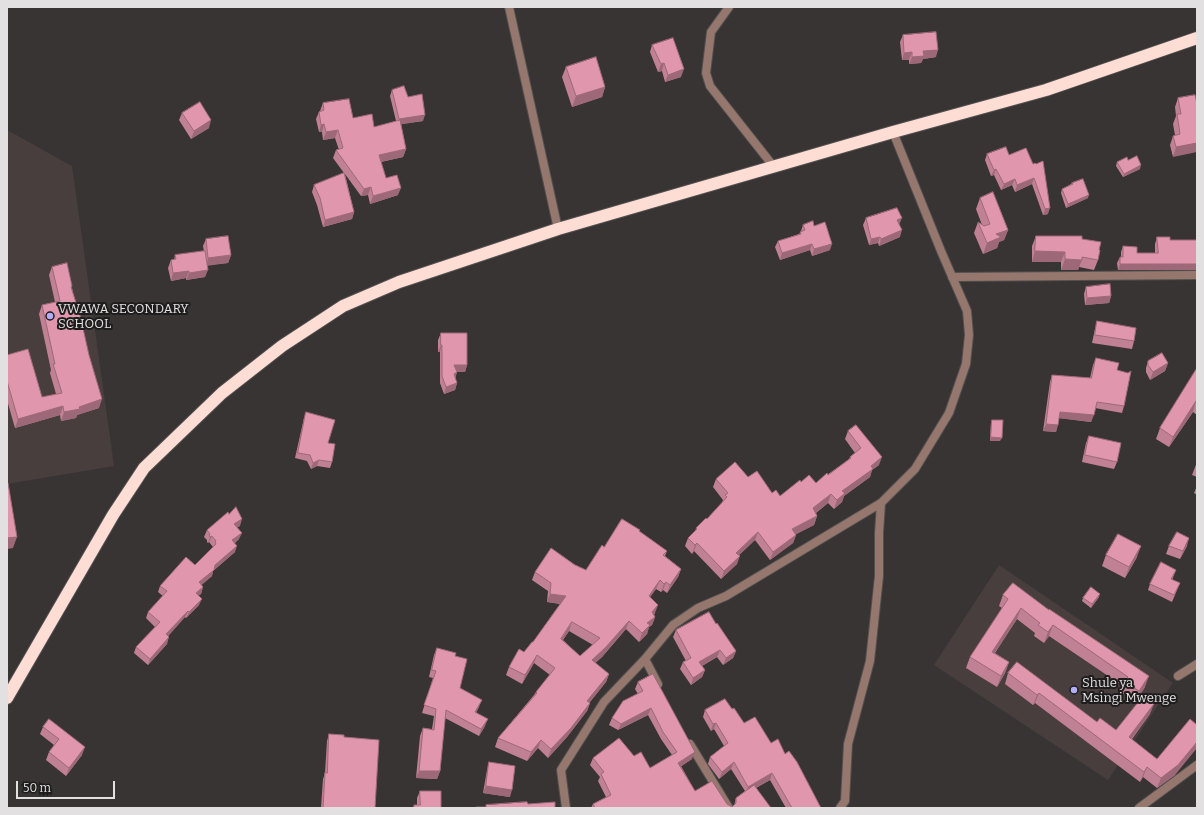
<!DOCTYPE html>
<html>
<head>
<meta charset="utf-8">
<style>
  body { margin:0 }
  #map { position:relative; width:1204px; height:815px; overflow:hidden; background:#383434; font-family:Bitter,serif }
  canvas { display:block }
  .frame { position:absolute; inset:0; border:8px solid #e2e0e0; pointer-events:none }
  .scale { position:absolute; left:16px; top:781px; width:99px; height:18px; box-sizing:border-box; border:2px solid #e2e0e0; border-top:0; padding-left:5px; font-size:12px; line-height:14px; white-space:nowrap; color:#e2e0e0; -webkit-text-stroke:3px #1e1c1c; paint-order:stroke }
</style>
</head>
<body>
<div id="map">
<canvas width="1204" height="815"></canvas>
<div class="frame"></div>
<div class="scale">50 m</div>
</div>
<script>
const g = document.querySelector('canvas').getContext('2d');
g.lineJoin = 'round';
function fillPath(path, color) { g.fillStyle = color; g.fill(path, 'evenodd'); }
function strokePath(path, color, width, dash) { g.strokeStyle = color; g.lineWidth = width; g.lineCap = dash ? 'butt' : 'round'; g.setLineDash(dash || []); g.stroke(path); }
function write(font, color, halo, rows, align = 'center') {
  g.font = font + ' Bitter,serif'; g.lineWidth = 4; g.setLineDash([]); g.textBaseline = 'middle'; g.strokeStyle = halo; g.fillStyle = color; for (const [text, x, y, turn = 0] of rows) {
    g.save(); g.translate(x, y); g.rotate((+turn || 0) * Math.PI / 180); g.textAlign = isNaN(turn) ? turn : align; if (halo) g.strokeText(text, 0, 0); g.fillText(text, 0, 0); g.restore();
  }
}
const built = new Path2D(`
  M7,130L72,166L114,466L7,484Z
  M999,565L1173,683L1108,780L934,665Z`);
const street = new Path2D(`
  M509,7L558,229
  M729,7L711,32L706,73L710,86L774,167
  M952,277L1197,275
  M645,659L658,684
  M1178,676L1197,664
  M690,744L729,808
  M566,808L561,770L604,702L645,659L673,625L698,608L726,596L881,503L915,469L949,413L966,364L969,335L967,311L941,251L893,132
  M840,808L845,801L848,744L870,661L879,576V533L881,503
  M1139,808L1197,765`);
const highway = new Path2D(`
  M7,698L113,515L144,468L222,393L282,346L343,306L399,282L558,229L893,132L1046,90L1197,38`);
const wall = new Path2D(`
  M903,35L936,57L923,59L921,63L909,64V60H902L900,42Z
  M652,45L681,77L665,82L662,71L658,72L650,52Z
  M566,67L605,87L602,97L572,107L562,77Z
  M392,90L408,97L423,121L401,124L406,149L403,157L381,162L386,178L398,195L370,204L368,195L361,196L345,174L354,212L352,219L323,227L317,205L312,192L314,185L344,173L333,158L336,150H339L335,138L323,140L322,132H319L316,119L319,112L320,111L323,103L353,118L374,127L396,121L390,96Z
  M1178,98L1197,104L1173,157L1170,145L1173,136L1175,135L1173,124L1176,116L1175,107Z
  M182,113L209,128L191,139L179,120Z
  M1026,148L1048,214L1043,215L1032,184L1015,192L1012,185L1001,190L994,175L991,176L985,160L987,154L1009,155Z
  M1128,160L1140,169L1123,177L1116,166L1117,162Z
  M1072,183L1088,198L1066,208L1061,193L1062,189L1071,184Z
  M980,198L1008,230L1004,240L999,242L997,248L983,254L974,233L978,222L982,225L976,209Z
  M866,218L899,225L900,237L879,246L878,243L869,245L863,225Z
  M803,225L814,226L830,250L812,256L810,250L780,260L775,247L778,241L799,234L801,232V231Z
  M1036,236L1082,239L1099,250L1098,260L1094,270L1079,267L1078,270H1061V262H1032V246Z
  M1157,237L1170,240H1197V270H1118L1117,263L1120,257H1121V252L1123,246L1137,253H1155V244Z
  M206,239L231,255L228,263L207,265L205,277L186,280V278L171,281L168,268L171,260H174L175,255L204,251L203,246Z
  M52,267L72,288L99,408L77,415L76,418L61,421L60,415L15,428L7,400V355L42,397L56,394L50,373L51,370L39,314L42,305L55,302L49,275Z
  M1086,287L1111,296L1109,303L1085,305L1084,294Z
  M1097,321L1134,341L1132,349L1092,343L1095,329Z
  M441,333L467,365L465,372H457L455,378L457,383L455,390L444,394L440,383V352H438V340Z
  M1096,358L1117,370L1124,406L1122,413L1095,408L1091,422L1059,418L1056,432L1043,431L1050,382L1052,375L1090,378L1093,365Z
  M1148,361L1168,363L1165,371L1150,380L1146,372V368Z
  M1197,368V415L1193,412L1169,447L1156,439L1160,428Z
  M306,412L328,443L332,462L330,468L317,466L311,469L307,461L295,458L304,418Z
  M992,420L1000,441H990L991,423Z
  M848,431L879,465L872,470L870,477L844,496L842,502L834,509L828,503L816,513L817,516L814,525L796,534V535L793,543L770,560L755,540L739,555L737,564L721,579L694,551L692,554L685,546L688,538L695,532L696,528L707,519L722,503L723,500L713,487L716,479L748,477L772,493L780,496L801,482L816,483L849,459L850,457L855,453L845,439Z
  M1089,436L1117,462L1114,469L1082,462L1086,443Z
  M1197,462V477L1192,475Z
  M1197,486V495L1194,493Z
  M240,526L237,527L239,539L235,543V552L213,571L212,576L201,585L203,587L201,594L199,595V605L186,618L185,617L168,636L167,644L148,665L134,653L136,647L155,627L146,618L148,612L163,596L158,592L160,586L195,565L213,547L209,542L208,543L207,542V540L204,537L207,530Z
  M640,530L639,531L667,551L665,556L681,569L678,577L667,593L663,590L661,592L656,589L650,597L655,613L654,615L655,617L652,625L649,627L647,634L639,642L626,629L602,657L595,663L609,674L606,682L590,702V703L587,711L567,737L548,758L538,748L527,761L495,747L498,738L534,695L536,692L550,675L534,663L522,684L506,675L509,667L524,652L533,642L560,604L547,602L548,591L532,580L535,572L575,565L586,570L604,547ZM569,631L593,645L580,656L563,640Z
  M1169,546H1187L1180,559L1166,554Z
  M1106,555L1137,557L1125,578L1102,566Z
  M1176,570L1172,580L1180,583L1172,602L1148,590L1150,584Z
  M1013,583L1145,687L1135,702L1121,692L1123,686L1049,636L1044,643L1034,636L1035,633L1017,619L995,653L1009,662L1005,673L997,687L966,668L970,657L1002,608L999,606L1003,595Z
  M1099,597L1091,608L1082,601L1083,598Z
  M716,624L736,651L733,658L723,665L717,657L702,666L705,670L702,677L691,685L680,669L683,662L686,661L673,637L676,630Z
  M437,648L455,656L460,688L479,707L476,712L485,726L479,736L445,718L440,771L437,779L416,778L420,736L423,728L432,729L434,716L422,713L433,678L429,677L434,655Z
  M1008,673L1097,722L1116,730L1150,714L1132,739L1175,775L1157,788L1143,777L1140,782L1035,703L1033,705L1005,684Z
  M638,682L692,759L681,766L695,791L732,807L734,806L736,798L745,791L731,769L719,779L708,764L710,757L724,746L714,729L711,731L703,717L705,710L732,709L744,723L785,754L821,808H786L770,780L756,788L771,808H591L593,804L606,797L598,781L600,777L590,765L593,758L634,756L650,768L672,755L661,739L648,715L618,730L609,725L612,718L638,694L635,689Z
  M43,727L82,755L66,776L46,760L49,752L54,745L40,734Z
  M329,734L344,737L375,808H377H321L323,779L325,773L327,741Z
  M489,762L510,797L483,793L487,770Z
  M420,791L441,808H413L414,805H417V798Z`);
const shadedWall = new Path2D(`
  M938,50L936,57L923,59L921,63L909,64L912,57L923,51Z
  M912,52L909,60H902L904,53Z
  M664,63L662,71L658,72L661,64Z
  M684,69L681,77L665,82L668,75Z
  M605,87L602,97L572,107L576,96Z
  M425,115L423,121L397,125L399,119Z
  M211,120L209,128L191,139L194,131Z
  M324,124L322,132H319L321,125Z
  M338,130L335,138L323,140L326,132Z
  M1197,143V152L1173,157L1176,147Z
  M406,149L403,157L376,163L379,155Z
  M1141,165L1140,169L1123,177L1124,174Z
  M996,169L994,175L991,176L994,170Z
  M1034,178L1032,184L1015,192L1017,185Z
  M1015,179L1012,185L1001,190L1004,184Z
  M371,187L368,195L361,196L364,189Z
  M401,188L398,195L370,204L373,196Z
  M1089,195L1088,198L1066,208L1068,204Z
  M1050,208L1048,214L1043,215L1045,209Z
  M354,212L352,219L323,227L325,220Z
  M902,218L899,225L897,220Z
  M902,230L900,237L879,246L881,239Z
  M1008,230L1004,240L999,242L997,248L983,254L987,243L996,234Z
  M880,237L878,243L869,245L871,239Z
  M812,244L810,250L780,260L782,253Z
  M832,244L830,250L812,256L814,249Z
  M1035,251L1065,252L1061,262H1032Z
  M231,255L228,263L206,266L208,258Z
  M1065,259L1082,260L1078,270H1061Z
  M1120,264H1197V270H1118Z
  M208,270L205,277L186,280L189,273Z
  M189,271L186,278L171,281L173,273Z
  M1111,296L1109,303L1085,305L1087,298Z
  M441,345H442L440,352H438Z
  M1168,363L1165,371L1150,380L1153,372Z
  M454,365H467L465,372H457L455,379L451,380Z
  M457,383L455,390L444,394L446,387Z
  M102,399L99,408L77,415L76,418L61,421L64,412Z
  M1196,401L1193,412L1169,447L1173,437Z
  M63,406L60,415L15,428L18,419Z
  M1060,412L1094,415L1091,422L1058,418Z
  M1046,424L1058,425L1056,432L1043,431Z
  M991,437L1002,438L1000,441H990Z
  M882,457L879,465L872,470L870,477L844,496L842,502L834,509L837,500L842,491L871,466Z
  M319,460L317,466L311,469L313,463Z
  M831,494L828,503L810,517L813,508Z
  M817,516L814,525L789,538L792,529Z
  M242,519L240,526L232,530L234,524Z
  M758,532L755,540L733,561L736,553Z
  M242,533L239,539L230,546L232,540Z
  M796,535L793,543L770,560L773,552Z
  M212,536L209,542L208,543L210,537Z
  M17,537L13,548L7,549V538Z
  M1189,538L1187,546L1180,559L1183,551Z
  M697,543L694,551L692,554L695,545Z
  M237,546L235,552L213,571L212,576L197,589L199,582L215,565Z
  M1141,546L1137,557L1125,578L1129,567Z
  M740,556L737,564L721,579L724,571Z
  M681,569L678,577L667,593L670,585Z
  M660,580L656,589L645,604L649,596Z
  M666,582L663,590L661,592L664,584Z
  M203,587L201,594L194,599L196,593Z
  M550,594L566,596L563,604L547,602Z
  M1100,594L1099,597L1091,608L1092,604Z
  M202,599L199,605L186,618L189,612Z
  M658,605L655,613L648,620L652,612Z
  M1021,608L1017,619L988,663L992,652Z
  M188,611L185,617L164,641L166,634Z
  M655,617L652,625L649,627L647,634L639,642L642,633L647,623Z
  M629,621L626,629L602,657L589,669L592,660Z
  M572,622L569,631L558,647L561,639Z
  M1053,625L1049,636L1044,643L1048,632Z
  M169,637L167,644L148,665L150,659Z
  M720,650L717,657L697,669L699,662Z
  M736,651L733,658L723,665L726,658Z
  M537,655L534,663L522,684L525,675Z
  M1009,662L1005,673L997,687L1001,676Z
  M705,670L702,677L691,685L693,678Z
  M609,674L606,682L584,709L587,701Z
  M1149,676L1145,687L1135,702L1139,691Z
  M1039,693L1035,703L1033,705L1037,695Z
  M482,700L479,707L473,719L475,712Z
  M590,703L587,711L567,737L548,758L551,749Z
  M1154,704L1150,714L1125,747L1129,737Z
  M651,708L648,715L618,730L621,724Z
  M488,719L485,726L479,736L481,729Z
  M716,723L714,729L711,731L713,724Z
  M541,740L538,748L527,761L531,752Z
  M1197,742V748L1175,775L1157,788L1161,778Z
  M85,747L82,755L66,776L69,768Z
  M695,752L692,759L676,770L678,763Z
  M734,762L731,769L719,779L722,772Z
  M1147,767L1143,777L1140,782L1144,772Z
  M419,771H440L437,779L416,778Z
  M772,773L770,780L746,793L748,787Z
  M486,786L512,790L510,797L483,793Z`);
const building = new Path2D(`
  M936,32L938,50L923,51L924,56L912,57V52L904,53L903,35Z
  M673,38L684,69L668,75L664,63L661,64L652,45Z
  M596,57L605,87L576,96L566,67Z
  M404,86L408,97L422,94L425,115L399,119L392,90Z
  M1195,95L1197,104V143L1176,147L1173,136L1180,134L1177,114H1181L1178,98Z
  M349,99L353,118L372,114L374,127L400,120L406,149L379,155L386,178L397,175L401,188L373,196L371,187L364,189L336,150L343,148L338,130L326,132L324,124L321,125L319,112L324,110L323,103Z
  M200,102L211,120L194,131L182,113Z
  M1006,147L1009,155L1026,148L1033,164L1035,163L1036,164L1043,161L1050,208L1045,209L1034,178L1017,185L1015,179L1004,184L996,169L994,170L987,154Z
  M1137,156L1141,165L1124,174L1117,162L1127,157L1128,160Z
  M344,173L354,212L325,220L320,198L314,185Z
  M1083,179L1089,195L1068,204L1062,189L1073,184L1072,183Z
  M993,192L1008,230L996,234L1001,237L987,243L978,222L984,226L990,224L980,198Z
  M897,208L902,218L897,220L902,230L881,239L880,237L871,239L866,218Z
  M813,221L814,226L825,222L832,244L814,249L812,244L782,253L778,241L801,234L800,232L805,230L803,225Z
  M228,236L231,255L208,258L206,239Z
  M1036,236H1082V239L1101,242L1099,250H1100L1098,260L1082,257V260L1065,259V252L1035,251Z
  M1157,237H1170V240H1197V264H1120V257H1123V246L1137,247V253H1158Z
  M205,251L208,270L189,273V271L173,273L171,260L176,259L175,255Z
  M67,263L72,286L71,287L80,315L89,355L102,399L79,407L80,409L64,412L63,406L18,419L7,381V355L28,349L42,397L62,393L53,364H55L42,305L60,301L52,267Z
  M1110,284L1111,296L1087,298L1086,287Z
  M1097,321L1136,328L1134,341L1095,335Z
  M441,333H467V365H454L457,372L454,374L457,383L446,387L442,376V345H441Z
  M1162,353L1168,363L1153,372L1148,365V361Z
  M1096,358L1119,363L1117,370L1128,373L1131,371L1124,406L1097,402L1094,415L1060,412L1058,425L1046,424L1052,375L1091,378Z
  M1197,368V402L1196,401L1173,437L1160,428Z
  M306,412L335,420L328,443L335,444L332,462L319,460L313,463L310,455L298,453Z
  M992,420H1003L1002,438L991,437Z
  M856,425L882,457L871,466L873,469L842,491L845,493L837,500L831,494L813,508L817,516L792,529L796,535L773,552L758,532L736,553L740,556L724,571L697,543L695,545L688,538L697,529L696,528L706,518L707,519L727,497L725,495L728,493L716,479L735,462L748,477L757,471L772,493L776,490L780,496L800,480L801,482L809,475L816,483L827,473L828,475L851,458L850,457L861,448L848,431Z
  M1089,436L1121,443L1117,462L1085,455Z
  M7,483H8L17,537L7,538Z
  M236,507L242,519L234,524L242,533L232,540L237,546L215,565L214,570L199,582L203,587L196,593L202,599L189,612L188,611L166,634L169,637L150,659L136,647L160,622L148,612L167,591L160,586L186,557L195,565L216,544L215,542L216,541L212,536L210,537L209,535L210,534L207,530L228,512L229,514Z
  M622,519L640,530L639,531L667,551L663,555L681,569L670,585L666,582L664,584L660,580L649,596L658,605L652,612L655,617L647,623L650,625L642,633L629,621L605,648L592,660L609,674L587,701L590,703L571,728L551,749L541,740L531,752L498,738L537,693L536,692L555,668L537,655L525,675L509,667L519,649L524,652L532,642H533L566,596L550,594L551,583L535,572L551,548L575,565L586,570L602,545L604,547ZM572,622L600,638L580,656L561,639Z
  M1177,532L1189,538L1183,551L1169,546Z
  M1118,534L1141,546L1129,567L1106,555Z
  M1161,562L1176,570L1171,579L1180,583L1174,595L1150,584Z
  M1013,583L1049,610V609L1149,676L1139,691L1125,682L1128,677L1053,625L1048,632L1038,625L1040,623L1021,608L992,652L1009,662L1001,676L970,657L1008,599L1003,595Z
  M1091,587L1100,594L1092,604L1083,598Z
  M709,612L716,624L717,623L736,651L726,658L720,650L699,662L705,670L693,678L683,662L691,658L676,630Z
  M437,648L456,653L455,656L467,659L460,688L482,700L475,712L488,719L481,729L446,710L440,771H419L423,728L434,730L436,709L424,705L436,671L432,670Z
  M1017,662L1097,722L1100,718L1116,730L1143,696L1154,704L1129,737L1157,759L1190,719L1197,725V742L1178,765L1161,778L1147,767L1144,772L1039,693L1037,695L1008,673Z
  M653,674L695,752L678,763L695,791L712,781L727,804L732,807L736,803V798L754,785L771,808H595L593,804L611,795L601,774L604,772L593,758L619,738L634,756L641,752L650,768L677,752L663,732L651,708L621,724L612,718L623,701L643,691L638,682Z
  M725,699L732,709L734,708L744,723L755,717L771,743L778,739L785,754L789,751L797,762L821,808H792L772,773L748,787L734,762L722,772L710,757L728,743L716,723L713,724L705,710Z
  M49,719L85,747L69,768L49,752L59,739L43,727Z
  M329,734L344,735V737L379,740L375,808H377H323L325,772L327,773Z
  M489,762L515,766L512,790L486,786Z
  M420,791H441V808H414V805H420Z
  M527,802L528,804L555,802V808H476V807H486V805Z`);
const markers = [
  [50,316,4,"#b2adf9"],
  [1074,690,4,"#b2adf9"]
];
const poiNames = [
  ["VWAWA SECONDARY",58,309],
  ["SCHOOL",58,324],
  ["Shule ya",1082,683],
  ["Msingi Mwenge",1082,698]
];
fillPath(built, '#483e3d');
strokePath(street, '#535050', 10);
strokePath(highway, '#535050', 14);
strokePath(street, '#96776d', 8);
strokePath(highway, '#fdddd4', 12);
fillPath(wall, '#c18194');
fillPath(shadedWall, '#9d6978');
fillPath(building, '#e096ac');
strokePath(building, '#9d6978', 1);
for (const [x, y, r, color] of markers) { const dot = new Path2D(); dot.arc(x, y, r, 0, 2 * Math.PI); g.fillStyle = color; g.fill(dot); strokePath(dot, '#1e1c1c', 1.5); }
write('13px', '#e2e0e0', '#1e1c1c', poiNames, 'left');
</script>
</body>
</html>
